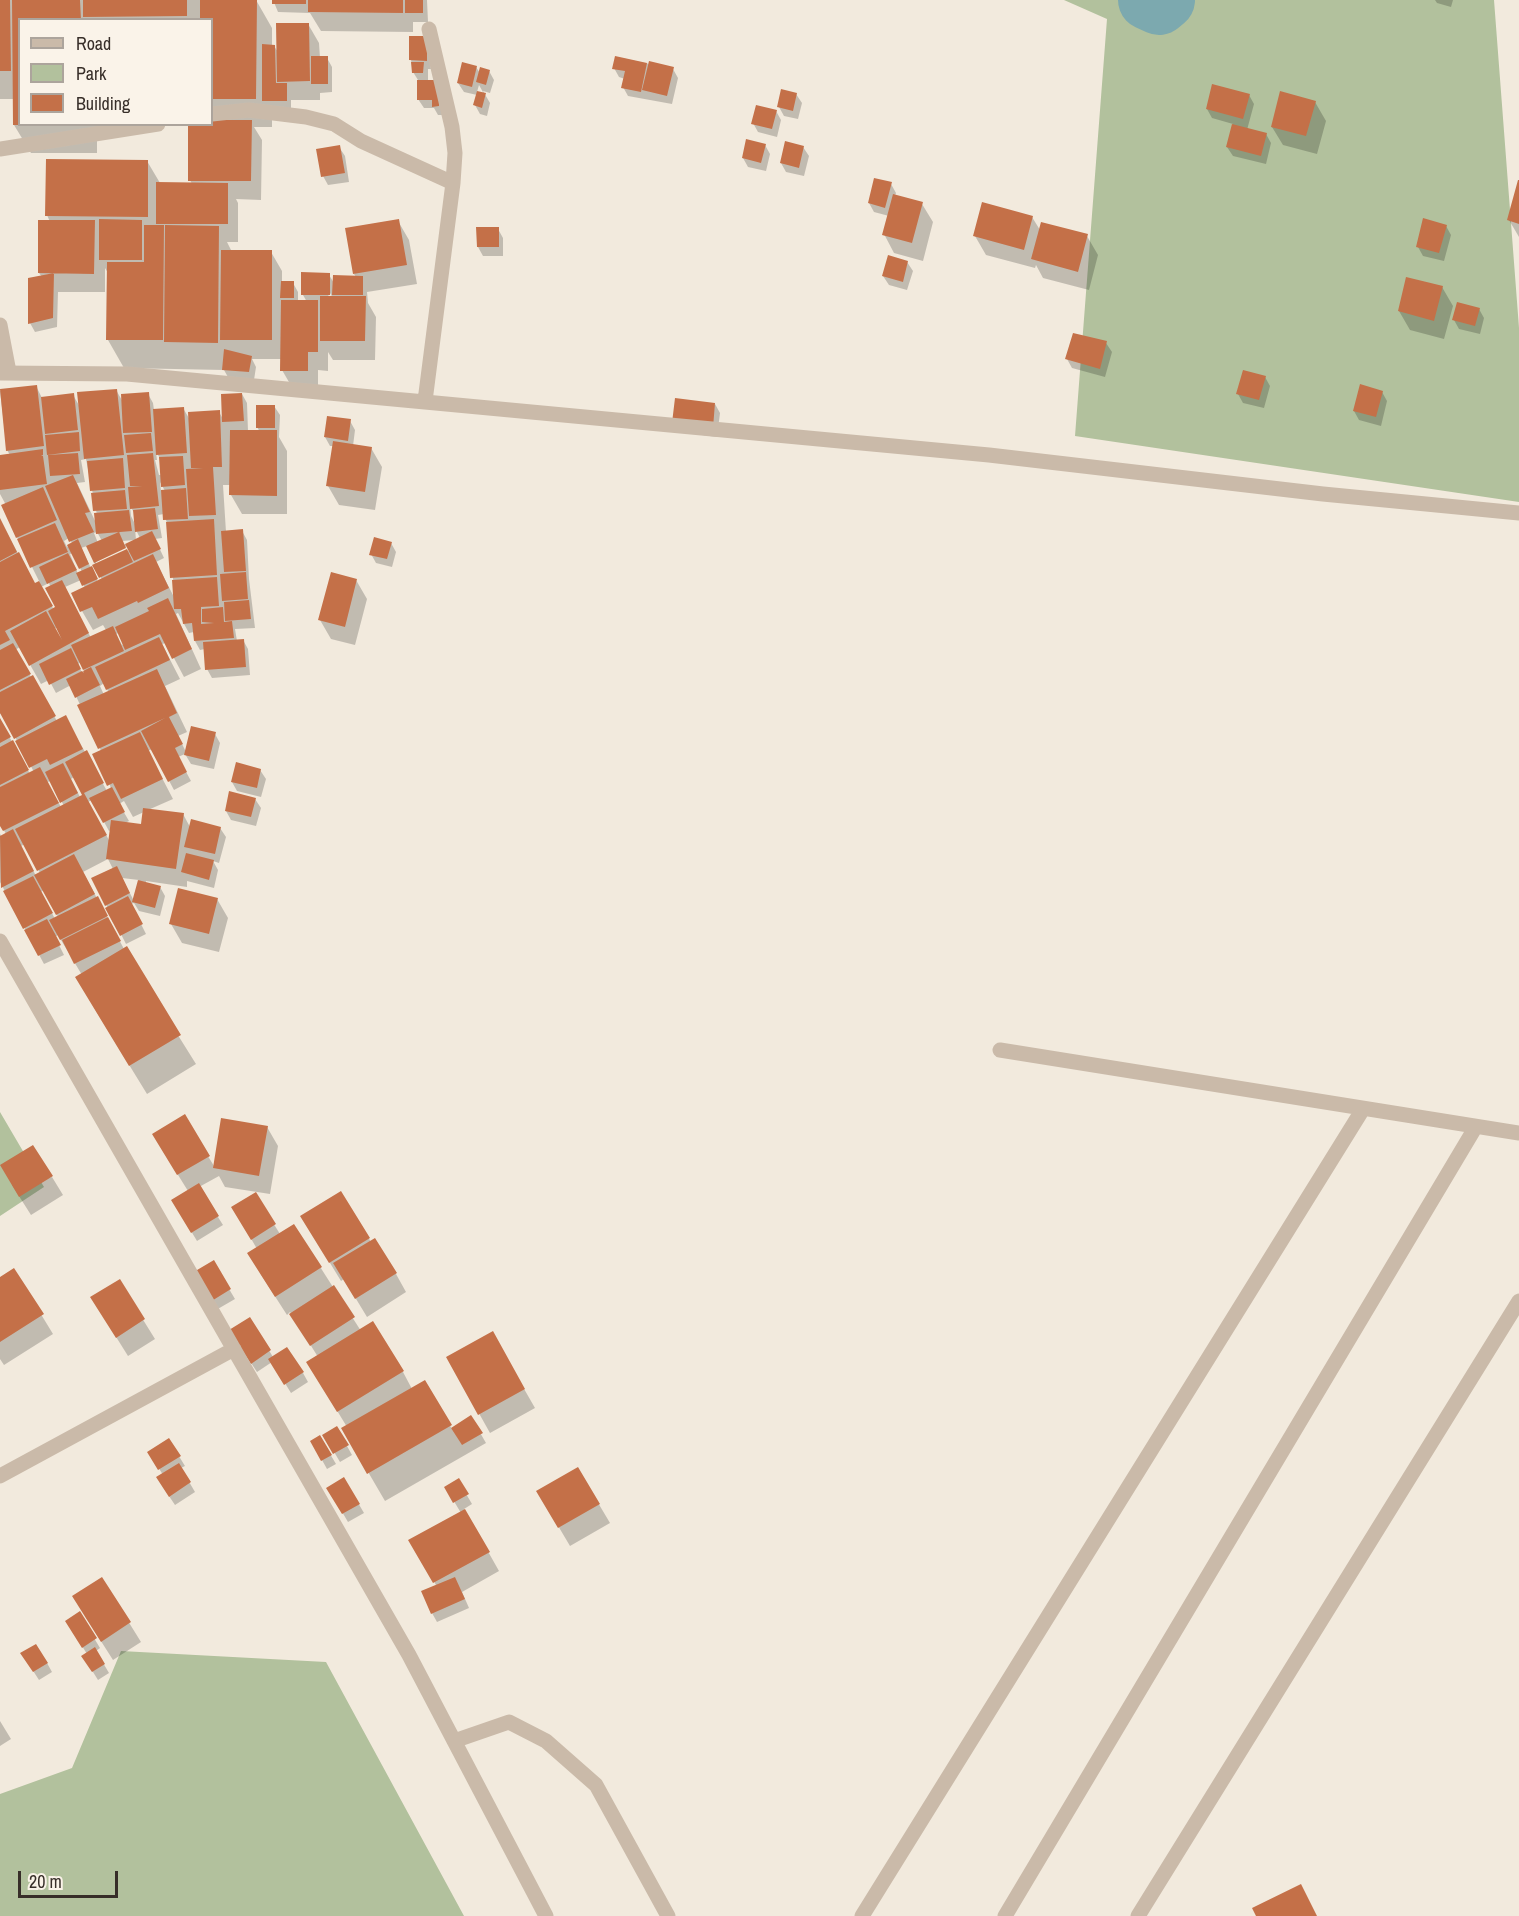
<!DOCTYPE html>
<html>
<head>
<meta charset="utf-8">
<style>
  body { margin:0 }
  #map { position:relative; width:1519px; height:1916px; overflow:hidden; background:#f2eadd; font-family:"Archivo Narrow",sans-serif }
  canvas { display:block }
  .legend { position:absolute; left:18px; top:18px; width:195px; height:108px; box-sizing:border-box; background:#faf3e9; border:2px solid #aca49c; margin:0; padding:8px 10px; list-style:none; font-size:18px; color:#372e29 }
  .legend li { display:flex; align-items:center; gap:12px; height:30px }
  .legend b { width:30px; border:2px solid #aca49c }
  .scale { position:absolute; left:18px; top:1871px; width:100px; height:27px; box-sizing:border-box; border:3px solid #372e29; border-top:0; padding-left:8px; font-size:18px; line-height:21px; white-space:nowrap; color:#372e29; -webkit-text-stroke:4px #faf3e9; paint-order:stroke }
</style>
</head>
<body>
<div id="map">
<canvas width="1519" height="1916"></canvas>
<ul class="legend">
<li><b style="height:8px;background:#cabaa9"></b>Road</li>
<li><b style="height:16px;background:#b2c19d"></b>Park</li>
<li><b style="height:16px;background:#c47048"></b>Building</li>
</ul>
<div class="scale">20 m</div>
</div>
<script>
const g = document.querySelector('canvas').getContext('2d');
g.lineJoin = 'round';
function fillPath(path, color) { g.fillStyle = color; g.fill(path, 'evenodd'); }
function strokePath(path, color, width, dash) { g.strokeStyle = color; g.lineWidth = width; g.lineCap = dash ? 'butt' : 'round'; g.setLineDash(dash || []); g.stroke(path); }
const green = new Path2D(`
  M1064,0H1494L1519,328V502L1075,436L1107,19Z
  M0,1112L44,1187L0,1216Z
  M121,1651L326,1662L464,1916H0V1794L72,1768Z`);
const shadow = new Path2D(`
  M0,0H256L272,28V46H274L278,52L308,24L319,43L320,58H327L332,67V92L320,93V100H291V109L272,110V127H254L262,140L261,200L236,199L238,203V242H227L232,252H271L282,271V282L293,283L298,292V302H307L303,295L329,275L334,283L356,277L354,274L398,221L409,240L417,284L367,292L368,303L376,317L375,360H333L328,352V371L318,370V390L293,389L282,370V359H252L256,367L254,380L229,379L224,370L124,368L108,340V273L105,268V292H58L57,327L35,332L30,323L42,277L39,273L50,222L47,215L147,161L160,183L192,184L190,180L212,121H214L212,117V20H20V124H97V153H31L14,125V99H0ZM327,288L333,298H330L325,290Z
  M273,0H427L428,22H413V32L321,31L310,13L278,12Z
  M1435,0H1453L1451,7L1437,3Z
  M426,38L431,69H428V81H438L443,115H438L434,108H424L418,99V80L413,72L411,60Z
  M617,57L673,69L678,78L672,104L628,96L623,87L625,79L619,77L614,68Z
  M476,67L480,73L489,71L494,80L490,93L483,91L490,103L487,116L480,114L475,105L477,95L464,92L458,83ZM479,85L484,94L477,92Z
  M796,94L802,103L798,119L784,116L779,107Z
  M1249,95L1254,104L1247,130L1266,134L1271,143L1266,164L1233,156L1227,147L1233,124L1212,118L1207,109Z
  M1315,102L1326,121L1317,154L1283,145L1272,127Z
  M776,111L781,120L777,137L758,132L753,123Z
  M765,145L770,154L766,171L748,167L743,158Z
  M339,147L345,156L349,182L328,185L323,176Z
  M803,147L809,156L804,176L786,172L781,163Z
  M891,184L896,193L895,196L922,204L933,222L923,261L894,253L884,234L889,216L874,212L869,203Z
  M1519,184V237L1509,220Z
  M1032,217L1040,230L1087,236L1098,255L1089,290L1043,278L1036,265L1035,268L986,255L975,236Z
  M1446,226L1451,235L1444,261L1423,256L1418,247Z
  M498,229L503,238V256H483L478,247Z
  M907,262L913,271L907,290L889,285L883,276Z
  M1442,287L1453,306L1444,339L1410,330L1399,311Z
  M1479,309L1484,318L1480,334L1459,329L1454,320Z
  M1106,343L1112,352L1105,377L1072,368L1067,359Z
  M1265,377L1270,386L1264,408L1243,403L1238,394Z
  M36,386L42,398L73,395L80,407L116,390L123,402L148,394L153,403L154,410L183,408L190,420L219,412L223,419L242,394L247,403L248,431L260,432L257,427L274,406L280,415L279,437L287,451V514H242L231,495V485H223L226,532L242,531L247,540L249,579L255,628L235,629L237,641L243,640L248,649L250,675L212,678L207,669L205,649L200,650L195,641L194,632L189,633L178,613L176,614L201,669L184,677L166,643L162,644L180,679L165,686L187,732L178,736L186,752L215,734L220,743L214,769L191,764L185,754L178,757L191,781L174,790L152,749L148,751L173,799L148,810L183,814L190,827L220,828L226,837L219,863L213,861L218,870L214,888L187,881V887L146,881V884L160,887L165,896L160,916L139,911L134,903L131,904L146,934L126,944L93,879L113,869L108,859L83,872L124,949L196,1064L147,1094L93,1006L82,975L58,935L55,937L64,955L44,964L0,882V834L2,837L6,834L0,823V720L30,774L34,772L2,713L0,714V520L35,585L40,583L17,537L6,505L0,494V456L10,455L7,450L0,391ZM156,452L160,458L161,475H159L155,460H157ZM86,459L97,515L96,523L77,483L85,482L81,460ZM160,482L165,491H161ZM130,506L135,514V524L131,516ZM164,514L168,526L175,599L156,562L164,558L155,539L162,538L158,515ZM135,528L140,538L125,545L122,541L136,540ZM97,532L102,541L98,543L94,533ZM69,538L72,543L67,547L64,541ZM87,546L102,580L98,582L81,548ZM127,546L130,550L97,565L96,562ZM73,553L82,572L78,574L70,554ZM81,580L85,588L73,594L82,611L93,630L103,625L106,630L91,638L65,587ZM49,583L57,608L54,610L41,587ZM54,628H58L62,636L60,637ZM119,633L124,644L122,645L116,634ZM20,647L41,684L49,680L56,693L71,685L101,751L111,789L107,791L76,736L57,721L15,650ZM81,662L85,672L82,673L78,664ZM104,683L109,693L104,695L100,686ZM74,777L84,795L80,797L71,779ZM51,781L64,806L61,807L47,782ZM92,800L109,831L111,830L110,842L88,802ZM124,801L133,817L144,812L142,826L125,823L129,821L119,804ZM25,844L40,873L36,876L21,846ZM122,878L139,880L134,901ZM44,890L58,917L55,919L41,892Z
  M1382,392L1387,401L1381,426L1359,420L1354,411Z
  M715,404L720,413L717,437L679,432Z
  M350,421L355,430L353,446L371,448L382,467L375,510L339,505L328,486L334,446H330L325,437Z
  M391,543L396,552L392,567L376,563L371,554Z
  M356,580L367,599L355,645L331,639L320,620Z
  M260,770L266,779L261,797L237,791L232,782Z
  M255,799L261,808L256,826L231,820L226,811Z
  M217,899L228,918L219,952L182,943L171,924Z
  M184,1117L214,1166L267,1127L278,1146L270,1194L225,1187L219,1176L199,1187L223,1225L197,1241L173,1201L188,1191L165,1154Z
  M52,1177L63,1195L31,1215L12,1185Z
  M341,1193L371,1242L396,1274L406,1292L367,1317L344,1279L341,1281L313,1235Z
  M255,1194L280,1234L294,1226L361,1331L403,1372L412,1389L424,1382L452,1429L471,1417L486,1443L385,1501L343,1429L347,1427L319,1381L318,1357L290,1312L287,1315L260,1273L257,1249L233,1207Z
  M213,1262L235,1299L216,1310L194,1274Z
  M14,1270L53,1334L4,1365L0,1359V1279Z
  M119,1281L155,1339L128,1356L103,1316Z
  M250,1319L273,1357L303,1373L308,1382L291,1393L272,1362L257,1372L236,1340Z
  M492,1333L535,1408L490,1433L448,1358Z
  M337,1428L352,1455L340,1462L324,1435Z
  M320,1437L336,1464L327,1469L312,1442Z
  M169,1440L185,1466L181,1468L195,1492L175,1505L163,1487V1475L149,1452Z
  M578,1469L610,1523L570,1546L538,1492Z
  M344,1479L364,1513L348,1522L328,1488Z
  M458,1480L472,1504L464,1509L499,1571L462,1592L469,1608L437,1622L432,1613L436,1585L411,1541L461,1513L446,1488Z
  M102,1579L141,1642L113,1660L85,1616Z
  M79,1613L100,1648L96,1651L109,1673L98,1680L83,1656L87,1654L72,1630Z
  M28,1663H47L52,1672L39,1680Z
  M0,1721L11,1739L0,1746Z`);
const river = new Path2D(`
  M1148,0L1159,5L1165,0`);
const building = new Path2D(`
  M0,0H10L11,71H0Z
  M12,0H80L81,20H20V125H13Z
  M83,0H187V16L83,17Z
  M200,0H257L256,99H212V20H200Z
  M272,0H306V4H272Z
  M308,0H403V13L308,12Z
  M405,0H423V13H405Z
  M276,23H309L310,81L277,82Z
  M409,36H427V61L409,60Z
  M262,44L275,45L276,83H287V101H262Z
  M311,56H328V84H311Z
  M615,56L647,63L641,92L621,88L625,71L612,69Z
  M649,61L674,67L667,96L642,90Z
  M411,62H424L423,73H412Z
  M462,62L477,66L472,87L457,83Z
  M480,67L490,70L486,85L476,82Z
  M417,80H439V106L432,107V100H417Z
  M1212,84L1250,94L1243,119L1206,109Z
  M781,89L797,93L793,111L777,107Z
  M477,91L486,93L482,108L473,105Z
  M1280,91L1316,101L1306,136L1271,127Z
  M756,105L777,110L772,129L751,124Z
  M212,120H252L251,181H188V124H212Z
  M1232,124L1267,133L1261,156L1226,147Z
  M746,139L766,144L761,163L742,158Z
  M785,141L804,146L799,168L780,163Z
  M340,145L345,173L321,177L316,149Z
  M46,159L148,160V217L45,216Z
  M874,178L892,182L885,208L868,203Z
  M1518,180H1519V224L1507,220Z
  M156,182L228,183V224H156Z
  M893,194L923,202L912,243L882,235Z
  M982,202L1033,216L1024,250L973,236Z
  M1423,218L1447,225L1439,253L1416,247Z
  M99,219L142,220V260H99Z
  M399,219L407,265L353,274L345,228Z
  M38,220H95L94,274L38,273Z
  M1041,222L1088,234L1078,272L1031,259Z
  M144,225H164L163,340H106L107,262H144Z
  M165,225L219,226L218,343L164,342Z
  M476,227H499V247H477Z
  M221,250H272V340H220Z
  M888,255L908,261L903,282L882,276Z
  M301,272L330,273V295H301Z
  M54,273L53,318L28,324V278Z
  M333,275L363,276V295H332Z
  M1406,277L1443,286L1434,321L1398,311Z
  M281,281H294V298H280Z
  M320,296H366L365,341H320Z
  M281,300H318V352H308V371H280Z
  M1457,302L1480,308L1475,326L1452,320Z
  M1073,333L1107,341L1100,369L1065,359Z
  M224,349L252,356L249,372L222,370Z
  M1243,370L1266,376L1259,400L1236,394Z
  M1360,384L1383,391L1376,417L1353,411Z
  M37,385L44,446L6,451L0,389Z
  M117,389L124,455L84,459L77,392Z
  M149,392L152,432L123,433L121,394Z
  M74,393L78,430L45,434L41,397Z
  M242,393L244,421L222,422L221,394Z
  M675,398L715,403L713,428L672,423Z
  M256,405H275V428H256Z
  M184,407L187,453L156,455L153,409Z
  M220,410L222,467H213L216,515L189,516L186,469L203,468H191L188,412Z
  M327,416L351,419L348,441L324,437Z
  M230,430H277V496L229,495Z
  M79,432L80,451L47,455L45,435Z
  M151,433L153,451L126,453L124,435Z
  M333,441L372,447L365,492L326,486Z
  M43,449V455L41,456H43L47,484L0,490V455Z
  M78,453L80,474L50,476L48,455Z
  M153,453L159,506L130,509L128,487L142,486H130L127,455Z
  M183,456L185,485L161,487L159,457Z
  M123,458L125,488L90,491L87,461Z
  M73,475L90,512L85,513L94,532L69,542L45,486Z
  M43,487L57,520L16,538L1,505Z
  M186,488L188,519L163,520L161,490Z
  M125,490L127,509L93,511L91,493Z
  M155,508L158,529L135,532L133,510Z
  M129,510L132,531L96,534L94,513Z
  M0,518L17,552L0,561Z
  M214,519L217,575L170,578L166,522Z
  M55,523L68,552L30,568L17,539Z
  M243,529L246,571L224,572L221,531Z
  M152,531L161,549L134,561L125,544Z
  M119,532L126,548L94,563L86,546Z
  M374,537L392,542L387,559L369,555Z
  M78,539L89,564L79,569L67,545Z
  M127,549L133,562L99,578L92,565Z
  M19,552L35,583L39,581L53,606L5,631L10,640L0,645V562Z
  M68,553L77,570L47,584L39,567Z
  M153,554L169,588L138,603L137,601L98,619L92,607L80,612L71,593Z
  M92,566L98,579L82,586L76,573Z
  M246,572L248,599L222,601L220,574Z
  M331,572L357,579L345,627L318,620Z
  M217,577L219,606L201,607V624L214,623L202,622V609L223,607L224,622L232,621L234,638L194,641L192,623L183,624L181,609H174L172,580Z
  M62,580L89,633L29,666L10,631L46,611L62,640L48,611L55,607L45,588Z
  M168,598L192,649L172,659L160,634L125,650L115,627L149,611L147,608Z
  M249,600L251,619L225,621L224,602Z
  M113,626L124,651L83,670L71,645Z
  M159,637L170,660L106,690L95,667Z
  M244,639L246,667L205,670L203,642Z
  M13,643L31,674L0,690V650Z
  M71,648L81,669L49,685L39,664Z
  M91,667L100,685L75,698L66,679L82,671L84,673L83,671Z
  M157,669L177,713L169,717L183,744L175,748L187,772L168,782L141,731L165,718L98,749L77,705Z
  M33,675L56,716L14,739L0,713V692Z
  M66,715L83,749L50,765L47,759L29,768L15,741Z
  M0,718L11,737L0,743Z
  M191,726L216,732L209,761L184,755Z
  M140,732L163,779L121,799L113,783L107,786L92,754Z
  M13,740L29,770L0,785V747Z
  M87,750L104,783L84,793L107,835L37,871L15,829L82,795L65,762Z
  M236,762L261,769L257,788L231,782Z
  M63,763L78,793L60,803L45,772Z
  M40,767L59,803L3,831L0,826V787Z
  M112,787L125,812L103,823L89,798Z
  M229,791L256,798L251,817L225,811Z
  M143,808L184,813L176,869L106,859L111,820L141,824Z
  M191,819L221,827L215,854L184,847Z
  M13,829L34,871L1,888L0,836Z
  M186,853L214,860L209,880L181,872Z
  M74,854L95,894L56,915L34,875Z
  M117,866L130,893L105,906L91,878Z
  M33,876L53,913L23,929L3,891Z
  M138,880L161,886L155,908L132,902Z
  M178,888L218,898L209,934L169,924Z
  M98,896L108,916L60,940L49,920Z
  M128,896L143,924L120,936L105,908Z
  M108,917L121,941L74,964L62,940Z
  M47,919L61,945L38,956L24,930Z
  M127,946L181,1035L129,1066L75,977Z
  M185,1114L210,1156L177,1175L152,1134Z
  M221,1118L268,1126L259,1176L213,1168Z
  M33,1145L53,1176L19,1197L0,1165Z
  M199,1183L219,1216L191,1233L171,1200Z
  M341,1191L370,1238L329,1263L300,1216Z
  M256,1192L276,1224L251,1240L231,1207Z
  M294,1224L322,1267L275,1297L247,1253Z
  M375,1238L397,1273L355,1299L333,1263Z
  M214,1260L231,1289L210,1302L192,1273Z
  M14,1268L44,1314L0,1342V1277Z
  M120,1279L145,1319L116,1338L90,1297Z
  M334,1285L355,1317L310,1346L289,1314Z
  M250,1317L271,1350L251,1364L229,1330Z
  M373,1321L404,1371L337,1412L306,1362Z
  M493,1331L525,1389L478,1415L446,1357Z
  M287,1347L304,1372L284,1385L268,1359Z
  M425,1380L452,1425L367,1474L341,1428Z
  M471,1415L483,1433L462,1445L451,1428Z
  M337,1426L349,1445L333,1454L322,1435Z
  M320,1435L332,1455L321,1461L310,1441Z
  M169,1438L181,1456L158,1470L147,1452Z
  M179,1463L191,1482L169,1497L156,1477Z
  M578,1467L600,1504L558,1528L536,1491Z
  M344,1477L360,1504L342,1514L326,1488Z
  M459,1478L469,1494L453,1503L444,1487Z
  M465,1509L490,1552L433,1583L408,1540Z
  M102,1577L131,1622L101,1642L72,1596Z
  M455,1577L465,1599L431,1614L421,1591Z
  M80,1611L97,1638L82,1648L65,1621Z
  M36,1644L48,1663L33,1672L20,1653Z
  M95,1647L105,1664L92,1672L81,1656Z
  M1301,1884L1317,1916H1256L1252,1908Z`);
const minor = new Path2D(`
  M212,114L249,110L306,117L334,124L361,141L453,183
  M0,149L158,124
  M0,325L9,372
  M0,373L127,374L989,455L1323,494L1519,513
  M425,401L453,183L455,153L452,127L429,29
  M0,941L409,1655L546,1916
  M1000,1050L1519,1133
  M0,1476L234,1349
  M454,1741L509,1722L546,1741L596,1785L668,1916
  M862,1916L1363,1109
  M1005,1916L1475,1128
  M1138,1916L1519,1301`);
fillPath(green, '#b2c19d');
fillPath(shadow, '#0003');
strokePath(river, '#7ca9af', 60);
fillPath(building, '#c47048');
strokePath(minor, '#cabaa9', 15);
</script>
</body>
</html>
